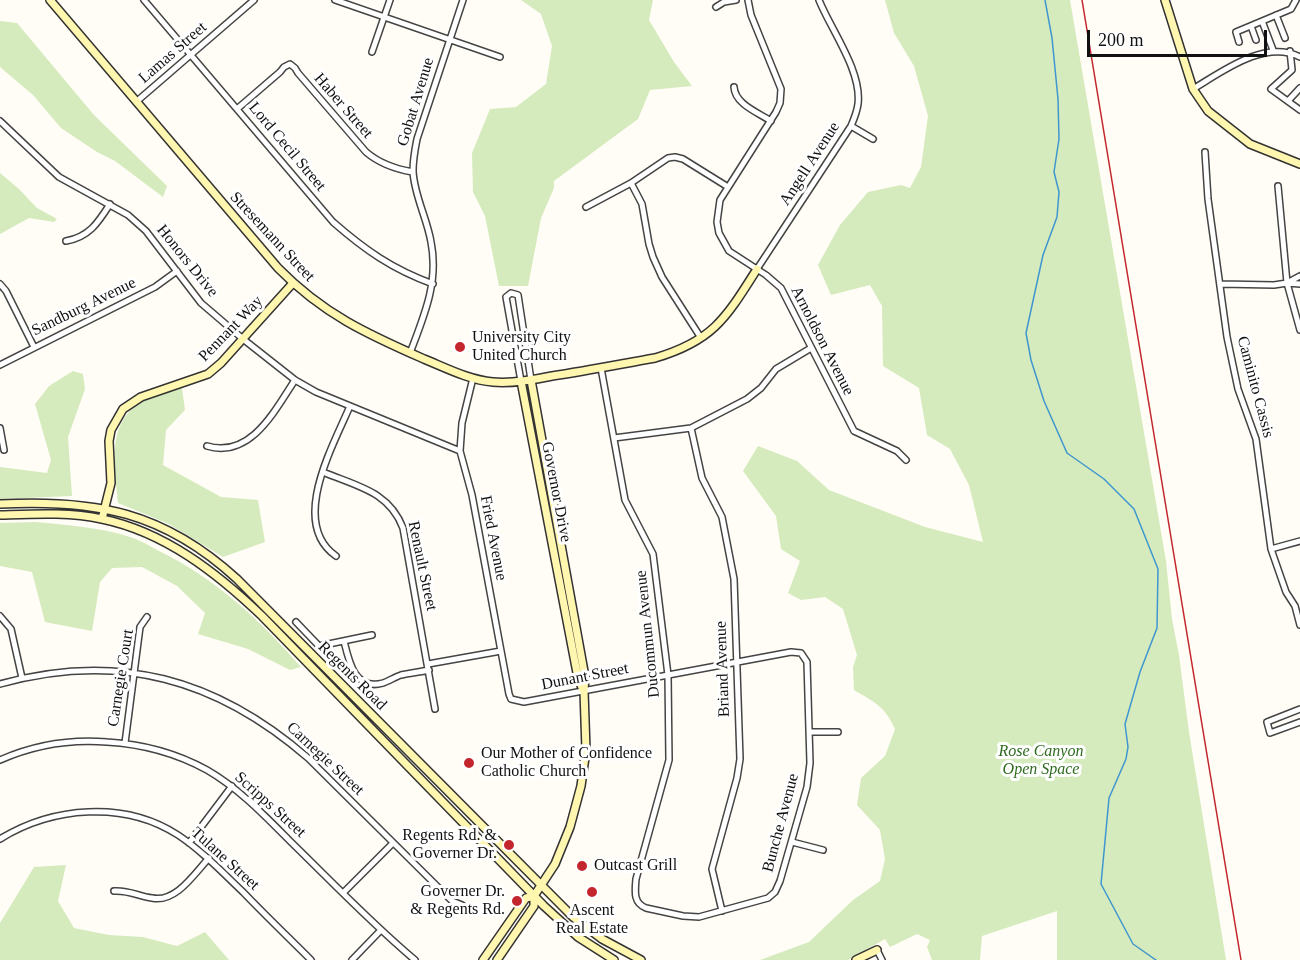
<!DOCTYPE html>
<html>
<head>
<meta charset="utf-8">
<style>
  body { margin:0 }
  #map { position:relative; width:1300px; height:960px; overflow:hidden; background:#fffdf5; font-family:Georgia,serif }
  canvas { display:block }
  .scale { position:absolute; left:1087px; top:30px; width:180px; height:27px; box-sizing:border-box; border:3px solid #111; border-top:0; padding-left:8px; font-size:18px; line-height:21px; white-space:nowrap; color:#111; -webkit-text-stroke:4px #fff; paint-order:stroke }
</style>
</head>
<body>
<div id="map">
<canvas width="1300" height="960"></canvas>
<div class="scale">200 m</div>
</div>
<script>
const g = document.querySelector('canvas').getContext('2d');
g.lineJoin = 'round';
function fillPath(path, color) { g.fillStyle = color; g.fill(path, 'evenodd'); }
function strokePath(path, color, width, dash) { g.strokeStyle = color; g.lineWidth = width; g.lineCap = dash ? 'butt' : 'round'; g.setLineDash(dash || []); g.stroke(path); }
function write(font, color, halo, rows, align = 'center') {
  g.font = font + ' Georgia,serif'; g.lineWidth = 6; g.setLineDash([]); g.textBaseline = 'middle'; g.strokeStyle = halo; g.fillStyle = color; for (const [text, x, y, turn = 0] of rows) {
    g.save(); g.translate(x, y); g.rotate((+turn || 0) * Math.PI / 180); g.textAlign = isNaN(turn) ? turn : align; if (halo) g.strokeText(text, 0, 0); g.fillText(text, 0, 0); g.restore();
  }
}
const green = new Path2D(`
  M521,0H653L649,20L674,62L692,86L650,90L638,119L554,181V188L541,218L528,286H499L485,216L473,192L472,153L490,109L516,107L546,84L552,46L541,14Z
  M885,0H1070L1166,561L1172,619L1179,655L1189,732L1226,960H1057V911L982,936L980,960H932L927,947L930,940L917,934L890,947L885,939L848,960H760L809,942L853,900L880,881L885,859L880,830L857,805L861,778L885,756L895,729C885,706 874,702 854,690L853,667L857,655L843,609L825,597L801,600L788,593L800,561L781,549L776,516L743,471L758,446L797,461L829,490L925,527L983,542L969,485L950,449L927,435L919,388L883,366L882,306L870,285L831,295L818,265L840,225L868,192L901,185L910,188L921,167L928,116L914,66L894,33Z
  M0,21L17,23L94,115L167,186L163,197L115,161L97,152L61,128L33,95L0,67Z
  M0,173L19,189L37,208L57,219L54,222L29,218L0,234Z
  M73,371L83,374L85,389L68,437L72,496L0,499V467L47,473L51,460L35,404L49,386Z
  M182,388L185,410L166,430L163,465L221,497L258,500L265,542L223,557L169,524L118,503C115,462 104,417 151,397C161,393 172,391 182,388Z
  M35,522C67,525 99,527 130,537C140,540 150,546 159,551C215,578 260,620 301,667L290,670L248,649L198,634L205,613L177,586L142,567L112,568L100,582L92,631L45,622L32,572L0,566V523Z
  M66,865L58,901L74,928L109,935L143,937L177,946L205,932L229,960H0V923L34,867Z`);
const stream = new Path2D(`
  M1045,0L1052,38L1058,99L1059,139L1054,172L1059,192L1057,217L1043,255L1026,333L1031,360L1044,401L1067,453L1104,479L1134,509L1158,569L1157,628L1140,672L1125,724L1128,747L1126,759L1109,798L1101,884L1133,944L1156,960`);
const street = new Path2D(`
  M144,0L333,222C365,250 392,269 433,284
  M335,0L500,57
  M748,0L751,15L781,89L780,103L776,112L720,200L717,222L719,233L729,251L766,275L781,288L854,431L897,451L906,460
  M716,7L724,2L736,0
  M1276,15L1285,38
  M1262,21L1273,50
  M1251,26L1256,40
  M1239,42L1236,32L1291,9L1296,0
  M1290,51L1292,70L1271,89L1300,110
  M372,52L390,0
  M734,87C735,104 757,112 771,121
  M1193,89C1223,71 1265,39 1300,57
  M1288,101L1300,88
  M136,102L254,0
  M237,109L280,72L284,67L290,64L295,68L298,73L366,152C380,164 395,169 413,172
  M0,121L59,177L128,215L146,231L201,303L243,339L295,380L316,392L460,451
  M851,126L873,139
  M1205,152L1208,199L1227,337L1238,389L1256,439L1271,549L1286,592L1295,606L1300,625
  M631,183L642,204L649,244L653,257L662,277L701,338
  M1278,186L1287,283L1300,330
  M586,207L631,183L668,158L675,157L683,159L728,187
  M66,241C89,237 98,223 110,204
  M757,269L851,126C854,119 857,112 858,104C862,71 831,30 819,0
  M1287,283L1300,284
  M0,284L6,291L34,347
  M1221,284L1274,285L1287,283L1300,276
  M410,353C424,316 439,282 431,242C427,218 414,195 413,171C413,160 415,149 417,139L463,0
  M0,365L155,287L177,271
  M473,378L462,423L460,451L472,495L509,694L511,699L524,702L791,652L801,653L807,662L810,763L807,787L780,881L775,892L768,898L699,917L683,916L646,908C633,903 635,891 636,879L669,760L668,675L653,554L625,500L601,368
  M521,381L506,297L511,293L518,295L531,380
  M0,428L4,450
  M691,428L702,478L722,517L734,579L740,759L737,778L712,869L722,911
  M614,438L691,428L747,399L761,388L776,369L811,348
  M207,446C251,459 275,410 295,380
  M323,472C356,486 389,491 403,528L435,709
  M1271,549L1300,541
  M336,556C289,523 333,446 350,406
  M0,616L11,629L22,678
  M296,622L319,646L372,635
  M344,641C349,662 355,691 383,683C389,681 395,677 401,675C410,673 420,672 429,670
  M428,664L501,651
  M0,684C118,651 217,679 308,758L452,901L462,905
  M1300,709L1267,722L1270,733L1300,722
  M809,732H838
  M125,743L140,627L147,617
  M0,760C34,745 70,739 107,742C142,744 176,753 207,770C240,789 266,817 293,844C333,883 372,924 415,960
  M0,839C52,807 124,800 178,835C202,851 222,872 243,892C265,915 288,937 311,960
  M792,842L823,850
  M189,843L232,786
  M114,891C129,890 138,896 152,898C176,903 194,874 209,858
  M343,893L393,843
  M877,950L882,960
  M352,960L380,931`);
const secondary = new Path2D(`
  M50,0L278,268C323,314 367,334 424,359C446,368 469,380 493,382C512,384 533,380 552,376C586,371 621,364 655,358C713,341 726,318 757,269
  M1165,0L1193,89L1208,111L1250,144L1300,164
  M521,381L578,678L583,690
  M0,504C96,499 164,512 237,579L573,917L602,939L641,960
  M0,515C34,514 69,512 102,519C165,532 217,573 262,616L544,906L578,937L614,960
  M102,519L111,483L109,441L111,430L123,409L141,397L208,374L221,363L293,283
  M483,960L526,898L534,896
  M497,960L534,906V896L555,864L570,827L581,786L586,750L584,691L585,677L531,380
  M856,960L877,950`);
const rail = new Path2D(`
  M1082,0L1241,960`);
const markers = [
  [460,347,6,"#c4262e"],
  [469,763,6,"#c4262e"],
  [509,845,6,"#c4262e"],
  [582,866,6,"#c4262e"],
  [592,892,6,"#c4262e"],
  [517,901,6,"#c4262e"]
];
const streetNames = [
  ["Lamas Street",173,53,-41],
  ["Gobat Avenue",416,102,-73],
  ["Haber Street",343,106,49],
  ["Lord Cecil Street",287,147,50],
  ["Angell Avenue",810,164,-57],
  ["Stresemann Street",272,237,47],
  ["Honors Drive",187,261,51],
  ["Sandburg Avenue",84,307,-26],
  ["Pennant Way",231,329,-46],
  ["Arnoldson Avenue",822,341,63],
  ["Caminito Cassis",1255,387,75],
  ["Governor Drive",556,492,79],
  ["Fried Avenue",493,538,79],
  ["Renault Street",422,566,78],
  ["Ducommun Avenue",648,634,-96],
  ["Briand Avenue",723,669,-92],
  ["Regents Road",352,676,45],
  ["Dunant Street",585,677,-11],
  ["Carnegie Court",121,678,-81],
  ["Carnegie Street",325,759,43],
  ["Scripps Street",270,805,42],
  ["Bunche Avenue",781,823,-75],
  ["Tulane Street",225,859,42]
];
const poiNames = [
  ["University City",472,338],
  ["United Church",472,356],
  ["Our Mother of Confidence",481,754],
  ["Catholic Church",481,772],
  ["Regents Rd. &",497,836,"right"],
  ["Governer Dr.",497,854,"right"],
  ["Outcast Grill",594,866],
  ["Governer Dr.",505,892,"right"],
  ["& Regents Rd.",505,910,"right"],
  ["Ascent",592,911,"center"],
  ["Real Estate",592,929,"center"]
];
const parkNames = [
  ["Rose Canyon",1041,752],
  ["Open Space",1041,770]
];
fillPath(green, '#d5ebbd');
strokePath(stream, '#3f96cf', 1.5);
strokePath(street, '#444', 8);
strokePath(secondary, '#333', 10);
strokePath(street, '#fff', 5);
strokePath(secondary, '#fff6b0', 7);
strokePath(rail, '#c4262e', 1.5);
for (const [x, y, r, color] of markers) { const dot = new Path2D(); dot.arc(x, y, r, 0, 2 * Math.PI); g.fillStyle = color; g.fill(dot); strokePath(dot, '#fff', 2); }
write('16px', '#111', '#fff', streetNames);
write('16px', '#111', '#fff', poiNames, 'left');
write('italic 16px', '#2f6b1f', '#fff', parkNames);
</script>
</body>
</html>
